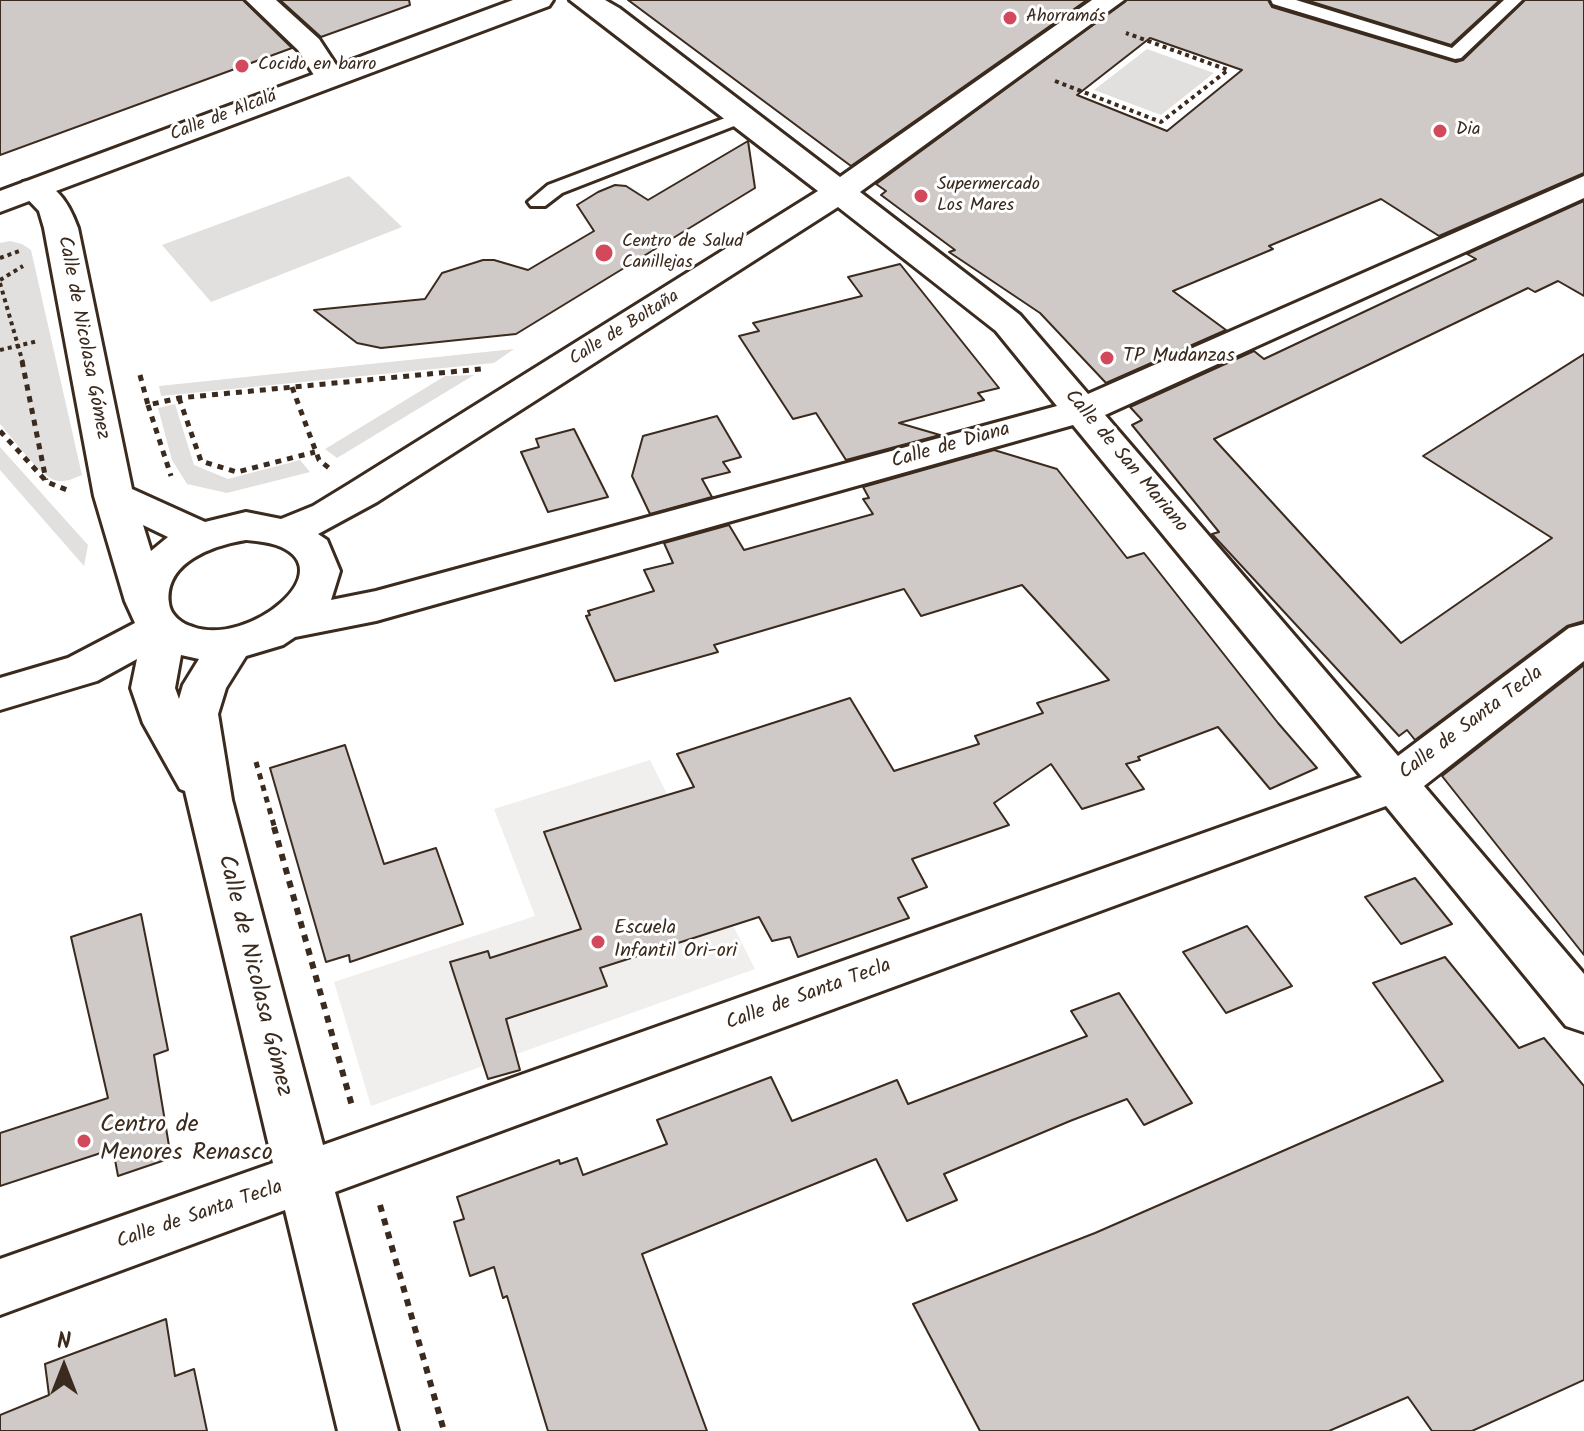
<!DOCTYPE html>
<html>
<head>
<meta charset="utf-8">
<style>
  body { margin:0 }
  #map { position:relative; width:1584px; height:1431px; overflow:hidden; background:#fff; font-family:Kalam,sans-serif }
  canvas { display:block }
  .north { position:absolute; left:24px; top:1327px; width:80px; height:80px; -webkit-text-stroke:6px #fff; paint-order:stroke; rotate:0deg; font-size:22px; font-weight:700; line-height:32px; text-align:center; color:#3b2a1e }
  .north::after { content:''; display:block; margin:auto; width:28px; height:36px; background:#3b2a1e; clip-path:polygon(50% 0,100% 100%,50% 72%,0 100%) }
</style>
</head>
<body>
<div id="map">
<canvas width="1584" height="1431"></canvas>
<div class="north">N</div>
</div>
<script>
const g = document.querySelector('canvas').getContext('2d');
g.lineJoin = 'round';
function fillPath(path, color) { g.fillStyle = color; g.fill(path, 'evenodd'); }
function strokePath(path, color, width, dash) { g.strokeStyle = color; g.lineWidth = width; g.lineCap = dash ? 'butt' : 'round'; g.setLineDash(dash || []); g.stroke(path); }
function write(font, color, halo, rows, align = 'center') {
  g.font = font + ' Kalam,sans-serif'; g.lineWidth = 6; g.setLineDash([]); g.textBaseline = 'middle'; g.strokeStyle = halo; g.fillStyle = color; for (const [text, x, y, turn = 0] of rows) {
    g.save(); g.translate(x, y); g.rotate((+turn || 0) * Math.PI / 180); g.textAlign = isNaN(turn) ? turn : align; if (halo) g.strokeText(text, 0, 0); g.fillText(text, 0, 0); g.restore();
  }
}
const built = new Path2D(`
  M650,760L755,969L371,1106L334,982L535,916L494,809Z`);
const green = new Path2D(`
  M1147,49L1214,73L1161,115L1094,90Z
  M349,176L402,227L211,302L162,245Z
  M10,241L22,244L31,250L82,475C75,478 67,482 58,481C42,480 12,437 0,424V243Z
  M514,349L494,363L161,396L159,386Z
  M474,375L337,458L325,449L445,376Z
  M175,404L194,465L228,479L300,460L310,472L227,493L187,484L172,460L158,408Z
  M0,447L88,545L84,566L0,470Z`);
const building = new Path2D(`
  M0,0H243L292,48L0,155Z
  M280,0H409L410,5L321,37Z
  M628,0H1087L851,166Z
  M1127,0H1268L1272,7L1456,62L1463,60L1525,0H1584V173L1439,236L1381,199L1269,246L1273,249L1173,291L1226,330L1106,383L1040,313L949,252L955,250L881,195L886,191L876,184ZM1150,38L1242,70L1167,131L1077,95Z
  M1306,0H1500L1451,45Z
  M748,141L755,188L516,334L381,348L357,343L314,310L425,299L442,273L483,260H494L528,270L594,231L577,205L598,192L615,185L626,186L648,200Z
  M1584,201V296L1558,281L1535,292L1528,288L1214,439L1401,643L1552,538L1423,456L1584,354V621L1567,626L1415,740L1407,730L1399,736L1212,534L1219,532L1132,425L1142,420L1130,407L1254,351L1264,359L1476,259L1467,254Z
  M900,264L999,388L978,393L984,400L899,423L940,435L846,460L816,413L793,419L739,336L759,331L753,323L862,296L848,277Z
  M717,416L741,457L723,462L730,472L702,479L712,497L650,514L632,476L643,436Z
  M574,429L608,497L548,512L521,452L539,447L536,439Z
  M994,450L1057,469L1127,558L1144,553L1278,723L1317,768L1270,789L1218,727L1138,757L1140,760L1126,764L1144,789L1082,809L1051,764L994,803L1009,825L912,859L927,887L898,898L909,918L798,957L790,937L772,941L759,917L600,968L607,986L506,1019L520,1070L488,1079L450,962L488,951L490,958L581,929L544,832L694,787L677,754L850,698L894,771L979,744L975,736L1043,713L1037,703L1109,680L1022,585L921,616L904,589L714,645L718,652L615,681L586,616L590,615L588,611L654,591L644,570L673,563L664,543L729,525L744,550L873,514L863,499L869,498L863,487Z
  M1584,665V955L1442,776Z
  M345,745L384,864L436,848L463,924L350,962L349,955L326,962L270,768Z
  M1415,878L1452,924L1401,944L1365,897Z
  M141,914L168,1050L154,1055L171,1158L118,1176L113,1149L0,1186V1133L108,1098L71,937Z
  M1247,926L1292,986L1226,1013L1183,952Z
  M1445,957L1519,1048L1544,1038L1584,1086V1380L1472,1431H1432L1408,1397L1329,1431H980L913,1304L1095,1233L1443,1081L1373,983Z
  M1119,993L1192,1103L1144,1125L1127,1099L1070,1121L944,1174L957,1200L907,1221L876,1159L642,1254L707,1431H548L507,1296L503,1298L494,1267L470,1276L454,1222L464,1219L457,1197L559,1160L560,1164L577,1158L583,1175L667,1144L657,1120L771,1077L792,1121L897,1080L908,1104L1087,1036L1071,1011Z
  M166,1319L175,1376L194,1369L207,1431H0V1415L49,1395L45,1364Z`);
const pathFar2 = new Path2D(`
  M1055,81L1161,122L1228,70L1126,33
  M0,258L22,250
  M0,280L23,266
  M0,283L23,363
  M0,350L38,341`);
const pathFar1 = new Path2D(`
  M22,361L46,480
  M140,375L148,405L179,398L481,369
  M292,387L319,460L329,468
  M179,398L201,461L237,472L315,452
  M148,405L171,476
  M0,431L47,482L67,490
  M256,762L275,829`);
const path = new Path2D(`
  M274,827L352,1106
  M380,1205L444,1431`);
const lane = new Path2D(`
  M1271,0H1296L1452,48L1504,0H1522L1461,58L1455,59L1273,4Z
  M741,112L750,117L747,121L562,193L545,206H531L528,202L548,185Z`);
const street = new Path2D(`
  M246,0H276L319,39L344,77L339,83L329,86L319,83L298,50Z
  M570,0H605L619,8L840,177L1092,0H1124L860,192L1020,315L1088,394L1584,176V198L1105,415L1398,756L1569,628L1584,624V661L1424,786L1584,974V1032L1566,1026L1386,806L335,1192L398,1431H338L285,1210L0,1315V1259L273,1163L185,791L180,789L143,723L131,688L137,659L97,681L0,710V678L68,658L135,623L125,601L94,496L44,228L39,211L18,189L23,182C53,175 69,203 78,228L132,489L205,522L246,512L281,519L313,506L349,484L818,191ZM838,207L996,331L1057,406L376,591L331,600L340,571L327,540L318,534L377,502ZM1073,425L1362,777L323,1145L232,800L218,714L226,688L246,656L283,645L295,637L376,621ZM143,525L168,537L151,551ZM246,540C256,541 267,542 276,545C345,569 249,647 193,627C182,624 170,615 169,603C164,562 214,545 246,540ZM181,655L199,659L183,685L179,699L175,688Z`);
const primary = new Path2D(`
  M513,0H553L549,6L0,212V191Z`);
const markers = [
  [1010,18,8,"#d1495b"],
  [242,66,8,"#d1495b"],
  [1440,131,8,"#d1495b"],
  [921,196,8,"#d1495b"],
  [604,253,10,"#d1495b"],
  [1107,358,8,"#d1495b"],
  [598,942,8,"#d1495b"],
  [84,1141,8,"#d1495b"]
];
const farPoinames = [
  ["Ahorramás",1026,18],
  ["Cocido en barro",258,66],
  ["Dia",1456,131],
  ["Supermercado",937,186],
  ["Los Mares",937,207],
  ["Centro de Salud",622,243],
  ["Canillejas",622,264]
];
const farStreetnames = [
  ["Calle de Alcalá",224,117,-21],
  ["Calle de Boltaña",625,329,-32]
];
const streetNames = [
  ["Calle de Nicolasa Gómez",82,338,79],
  ["Calle de Diana",951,447,-16],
  ["Calle de San Mariano",1125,462,50],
  ["Calle de Santa Tecla",1472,724,-37],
  ["Calle de Santa Tecla",809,996,-20],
  ["Calle de Santa Tecla",200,1216,-19]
];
const poiNames = [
  ["TP Mudanzas",1123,358],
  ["Escuela",614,930],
  ["Infantil Ori-ori",614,953]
];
const nearStreetnames = [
  ["Calle de Nicolasa Gómez",253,976,76]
];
const nearPoinames = [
  ["Centro de",100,1127],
  ["Menores Renasco",100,1155]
];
fillPath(built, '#f1efee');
fillPath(green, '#e2e0de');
fillPath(building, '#cfcac7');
strokePath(building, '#3b2a1e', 2);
strokePath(lane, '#3b2a1e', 6);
strokePath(street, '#3b2a1e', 6);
strokePath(primary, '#3b2a1e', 6);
strokePath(pathFar2, '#3b2a1e', 4, [4, 4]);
strokePath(pathFar1, '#3b2a1e', 5, [6, 6]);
strokePath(path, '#3b2a1e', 6, [7, 7]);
fillPath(lane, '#fff');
fillPath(street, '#fff');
fillPath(primary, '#fff');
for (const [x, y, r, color] of markers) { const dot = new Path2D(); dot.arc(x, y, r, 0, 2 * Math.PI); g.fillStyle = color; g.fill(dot); strokePath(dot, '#fff', 3); }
write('18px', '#3b2a1e', '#fff', farPoinames, 'left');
write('18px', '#3b2a1e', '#fff', farStreetnames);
write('20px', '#3b2a1e', '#fff', streetNames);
write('20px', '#3b2a1e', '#fff', poiNames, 'left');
write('24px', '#3b2a1e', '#fff', nearStreetnames);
write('24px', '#3b2a1e', '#fff', nearPoinames, 'left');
</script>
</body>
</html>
